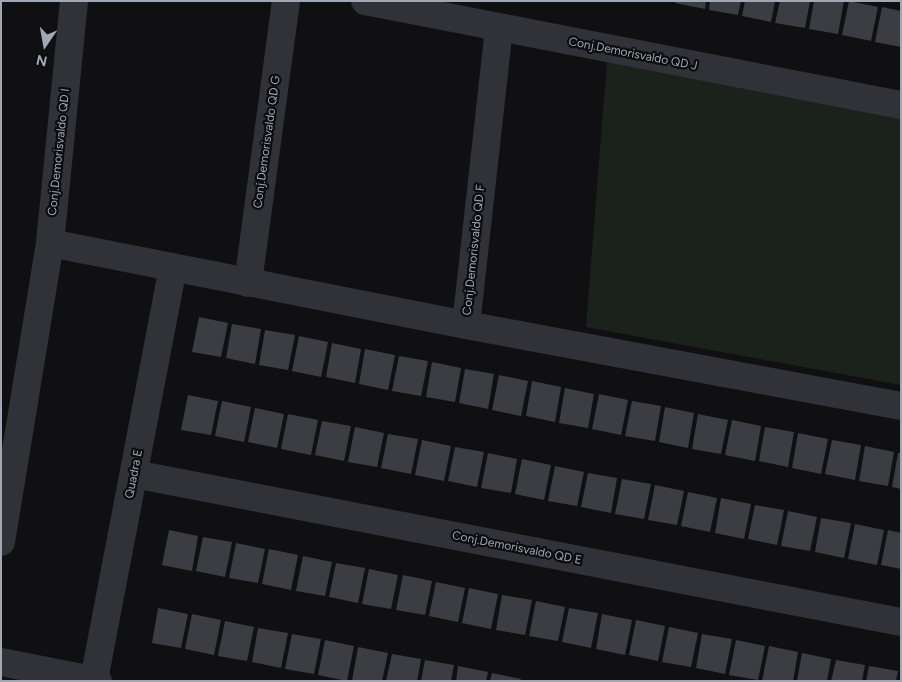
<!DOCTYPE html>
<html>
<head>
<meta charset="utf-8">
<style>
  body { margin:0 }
  #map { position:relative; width:902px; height:682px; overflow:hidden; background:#101012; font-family:Figtree,sans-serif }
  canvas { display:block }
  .frame { position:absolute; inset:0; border:2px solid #a1a7b3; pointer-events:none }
  .north { position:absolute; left:20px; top:20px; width:50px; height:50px; -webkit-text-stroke:4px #0b0c0d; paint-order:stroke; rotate:192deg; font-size:14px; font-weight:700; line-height:20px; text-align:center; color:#a1a7b3 }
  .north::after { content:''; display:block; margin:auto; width:18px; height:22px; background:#a1a7b3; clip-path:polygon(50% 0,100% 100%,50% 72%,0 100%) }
</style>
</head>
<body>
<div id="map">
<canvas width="902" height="682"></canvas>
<div class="frame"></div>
<div class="north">N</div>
</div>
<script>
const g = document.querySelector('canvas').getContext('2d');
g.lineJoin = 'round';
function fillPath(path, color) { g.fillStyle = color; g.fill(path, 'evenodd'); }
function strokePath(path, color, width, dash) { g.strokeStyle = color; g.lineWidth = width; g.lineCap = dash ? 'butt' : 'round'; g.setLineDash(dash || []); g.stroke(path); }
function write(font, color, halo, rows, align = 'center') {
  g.font = font + ' Figtree,sans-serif'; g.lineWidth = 4.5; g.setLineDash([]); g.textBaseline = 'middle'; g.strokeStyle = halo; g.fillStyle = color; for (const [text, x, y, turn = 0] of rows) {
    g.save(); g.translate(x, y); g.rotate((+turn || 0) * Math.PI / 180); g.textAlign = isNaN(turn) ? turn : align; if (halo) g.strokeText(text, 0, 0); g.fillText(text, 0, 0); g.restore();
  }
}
const green = new Path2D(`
  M607,61L901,118V385L586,327Z`);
const building = new Path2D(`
  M676,1H706L705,9L675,3Z
  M710,1H741L738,15L709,10Z
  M745,1H775L771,22L742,16Z
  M780,1H810L805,28L775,23Z
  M814,1H844L838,34L809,29Z
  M849,1L878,7L871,41L842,35Z
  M882,7L901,11V47L875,42Z
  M199,317L228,323L221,357L192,352Z
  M232,324L261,329L255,364L226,358Z
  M265,330L295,335L288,370L259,365Z
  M299,336L328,342L321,377L292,371Z
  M332,343L361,349L355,383L326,377Z
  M365,349L395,355L388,390L359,384Z
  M399,356L428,361L421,396L392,391Z
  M432,362L461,368L455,402L426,397Z
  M465,369L494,374L488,409L459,403Z
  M499,375L528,381L521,416L492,410Z
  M532,381L561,387L555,422L526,416Z
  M565,388L594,394L588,428L559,423Z
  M599,394L628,400L621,435L592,429Z
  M188,395L218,401L211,435L181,430Z
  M222,401L251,407L244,442L215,436Z
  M632,401L661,406L655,441L625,436Z
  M665,407L694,413L688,448L659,442Z
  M255,408L284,414L277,448L248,442Z
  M288,414L318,420L311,455L281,449Z
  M698,414L728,420L721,454L692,449Z
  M732,420L761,426L755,461L725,455Z
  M322,421L351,426L344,461L315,455Z
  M355,427L384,433L377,467L348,462Z
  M765,427L794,432L788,467L759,461Z
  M798,433L828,439L821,474L792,468Z
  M388,434L418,439L411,474L381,468Z
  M422,440L451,446L444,481L415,475Z
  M832,440L861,445L855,480L825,474Z
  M865,446L894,452L888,486L859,481Z
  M455,447L484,452L477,487L448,481Z
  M488,453L517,459L511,493L481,488Z
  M898,453H901V489L892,487Z
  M522,459L551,465L544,500L515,494Z
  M555,466L584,472L577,506L548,501Z
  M588,473L617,478L611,513L581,507Z
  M622,479L651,484L644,519L615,514Z
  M655,485L684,491L677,525L648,520Z
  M688,492L717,498L710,532L681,526Z
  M721,498L751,504L744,539L715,533Z
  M755,505L784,510L777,545L748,539Z
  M788,511L817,517L810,551L781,546Z
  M821,518L851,523L844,558L815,552Z
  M855,524L884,530L877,565L848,559Z
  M169,530L198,536L192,571L162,565Z
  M888,530L901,533V569L881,565Z
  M203,537L232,542L225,577L196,571Z
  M236,543L265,549L258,583L229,578Z
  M269,549L298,555L291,590L262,584Z
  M303,556L332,562L325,596L296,591Z
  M336,563L365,568L358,603L329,597Z
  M369,569L398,575L391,609L362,604Z
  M403,575L432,581L425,615L396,610Z
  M436,582L465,588L458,622L429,616Z
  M469,588L498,594L491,629L462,623Z
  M502,595L532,600L525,635L496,630Z
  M536,601L565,607L558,641L529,636Z
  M158,608L188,614L181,648L152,643Z
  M569,608L598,613L591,648L562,642Z
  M192,614L221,620L214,655L185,649Z
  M602,614L632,620L625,655L596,649Z
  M636,620L665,626L658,661L629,655Z
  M225,621L254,627L247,661L218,656Z
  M669,627L698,633L691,667L662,662Z
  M258,628L288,633L281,668L252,662Z
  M292,634L321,639L314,674L285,669Z
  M702,634L732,639L725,674L696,668Z
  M325,640L354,646L347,681L318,675Z
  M736,640L765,646L758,680L729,675Z
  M769,646L798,652L793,681H762Z
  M358,647L388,653L382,681H352Z
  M802,653L831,659L827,681H797Z
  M392,654L421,659L417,681H386Z
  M425,660L454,665L451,681H421Z
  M836,660L865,665L862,681H831Z
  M458,666L488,672L486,681H456Z
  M869,666L898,671L896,681H866Z
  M492,673L521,679L520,681H490Z`);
const street = new Path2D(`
  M365,1L901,105
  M50,243L466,325L901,406
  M248,283L286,1
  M466,325L499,28
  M134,474L901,622
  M1,542L50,243L74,1
  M1,662L98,681
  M94,680L173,267`);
const streetNames = [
  ["Conj.Demorisvaldo QD J",633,54,11],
  ["Conj.Demorisvaldo QD G",267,142,-82],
  ["Conj.Demorisvaldo QD I",59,152,-84],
  ["Conj.Demorisvaldo QD F",474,250,-84],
  ["Quadra E",134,474,-79],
  ["Conj.Demorisvaldo QD E",517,548,11]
];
fillPath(green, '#1b221c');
fillPath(building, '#3c3d42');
strokePath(street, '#313237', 28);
write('12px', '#a1a7b3', '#0b0c0d', streetNames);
</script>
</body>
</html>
